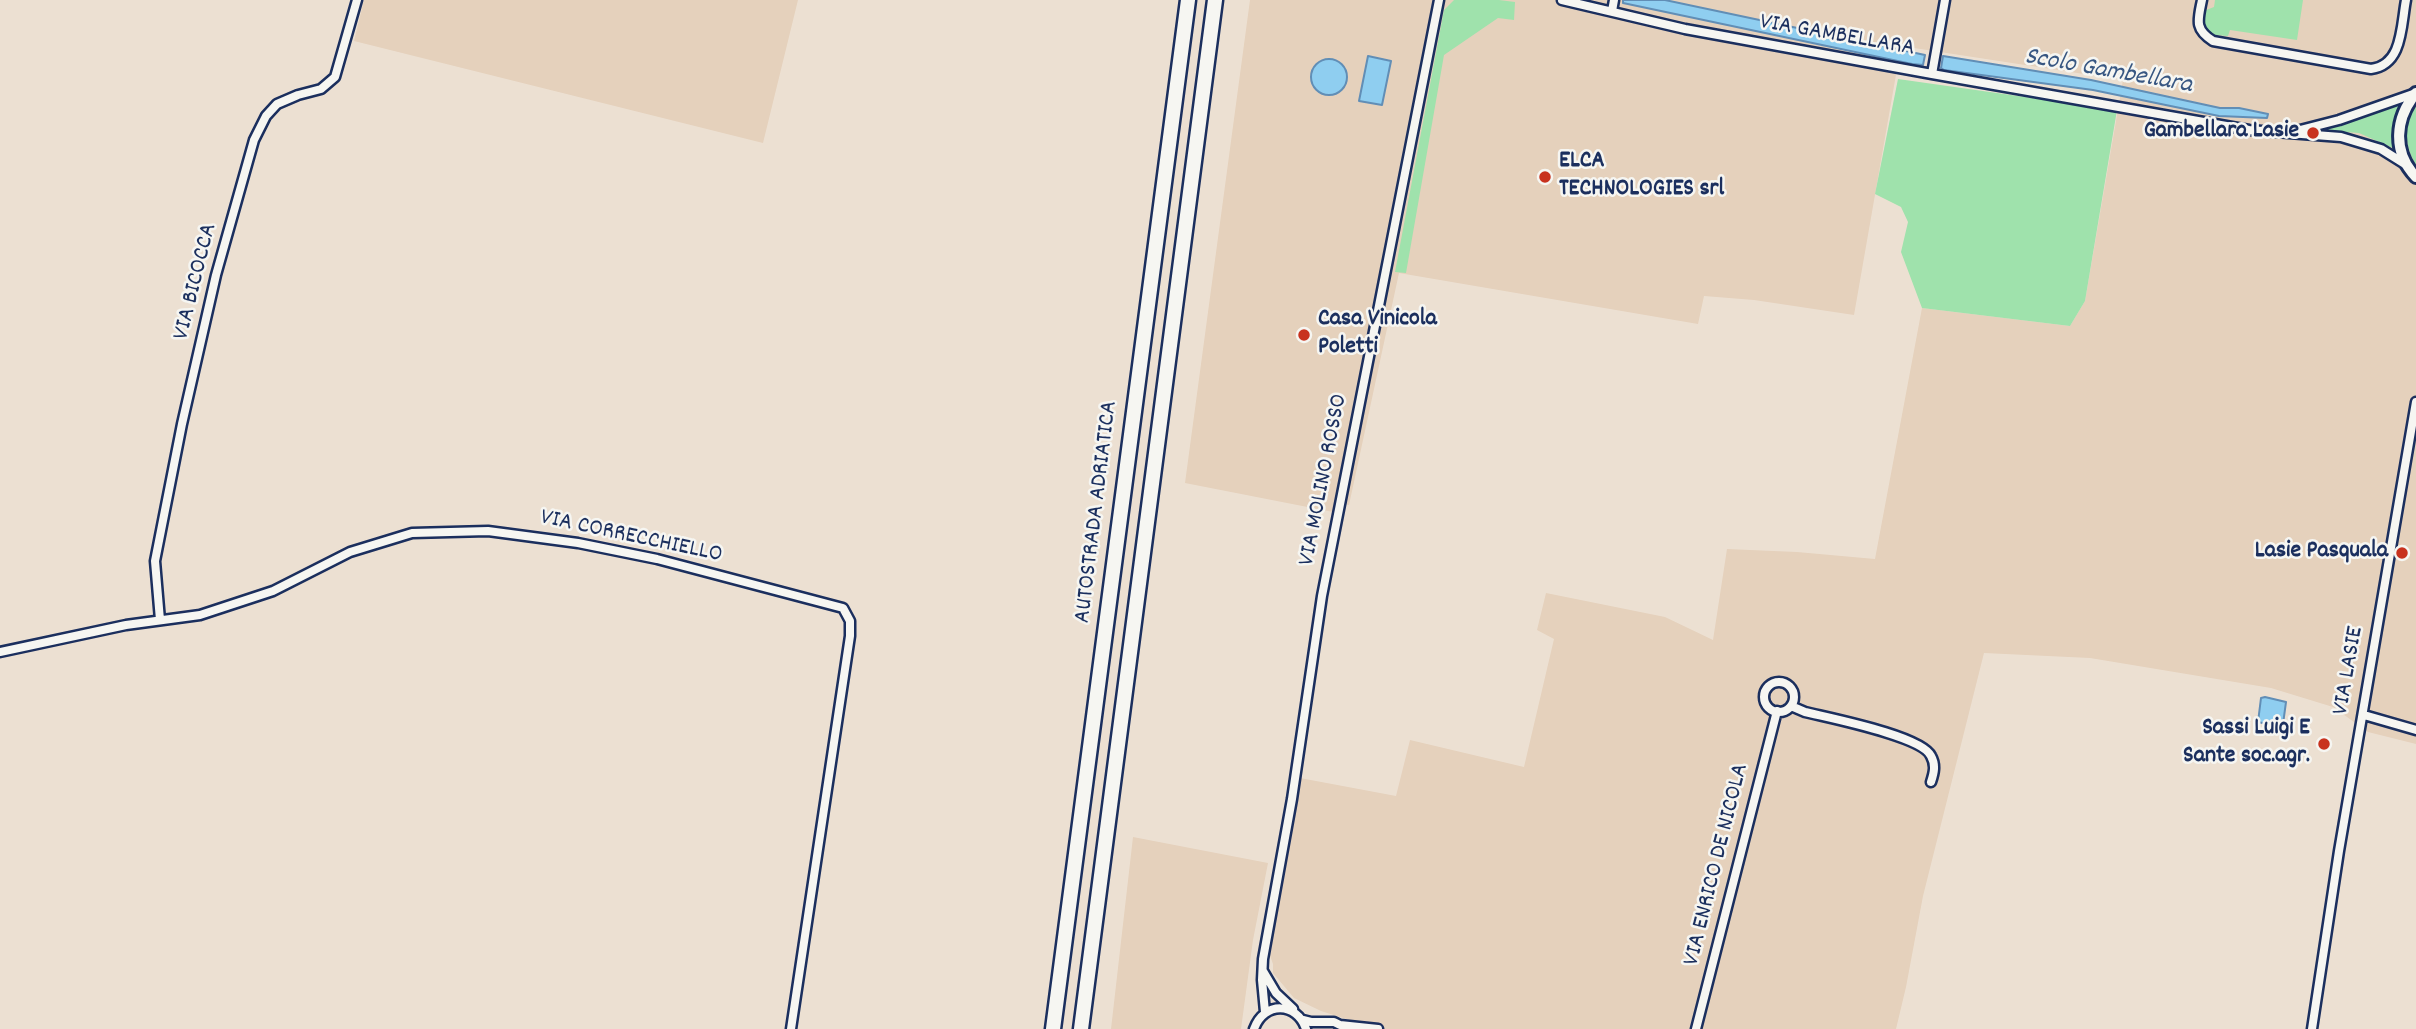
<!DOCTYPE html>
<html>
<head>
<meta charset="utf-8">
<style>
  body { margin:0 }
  canvas { display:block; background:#ece0d2 }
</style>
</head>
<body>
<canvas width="2416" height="1029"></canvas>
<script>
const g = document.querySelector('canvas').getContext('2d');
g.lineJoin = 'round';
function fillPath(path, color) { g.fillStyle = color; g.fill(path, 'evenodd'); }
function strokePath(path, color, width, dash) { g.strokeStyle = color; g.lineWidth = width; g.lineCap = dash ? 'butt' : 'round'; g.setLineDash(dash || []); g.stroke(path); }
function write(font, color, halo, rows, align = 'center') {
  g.font = font + ' Dekko,sans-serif'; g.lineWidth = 5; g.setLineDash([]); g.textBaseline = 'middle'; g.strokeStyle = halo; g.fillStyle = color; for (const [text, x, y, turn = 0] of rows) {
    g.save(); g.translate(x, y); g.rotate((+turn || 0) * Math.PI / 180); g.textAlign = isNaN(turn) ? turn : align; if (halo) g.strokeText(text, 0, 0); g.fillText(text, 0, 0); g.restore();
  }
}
const built = new Path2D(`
  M364,0H798L763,143L354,41Z
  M1250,0H2416V744L2368,732L2333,707L2271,688L2090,658L1984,653L1923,896L1906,987L1896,1029H1378L1321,1011L1294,998L1273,973V964L1268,950L1300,778L1396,796L1410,740L1524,767L1554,639L1537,630L1546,593L1665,617L1713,640L1727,549L1797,552L1875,559L1922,308L2070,326L2085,301L2123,80L1901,46L1854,315L1754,300L1704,296L1698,324L1399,273L1349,505L1335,502L1333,512L1185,483Z
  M1133,837L1268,863L1253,940L1241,1029H1111Z`);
const green = new Path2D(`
  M1454,0H1499L1515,2L1514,20L1498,18L1444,55L1406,273L1395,272L1444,10Z
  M2215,0H2303L2297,40L2230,30L2228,36L2213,35L2203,28L2201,12L2214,7Z
  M1898,79L2117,110L2085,301L2070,326L1922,308L1901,252L1908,222L1901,207L1875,194Z
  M2400,103L2393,123L2395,149L2359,133L2321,130L2360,119Z
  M2416,106V165C2405,146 2402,125 2416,106Z`);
const water = new Path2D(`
  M1623,0H1665L1925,55L1923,65L1912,64L1623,3Z
  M1368,56L1391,61L1382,105L1359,101Z
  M1943,56L2091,80L2220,108H2239L2268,114L2267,118L2219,116L2093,90L1944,70L1941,68Z
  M1311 77a18 18 0 1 1 36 0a18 18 0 1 1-36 0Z
  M2265,697L2286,702L2283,724L2280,727L2258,722L2261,698Z`);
const street = new Path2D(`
  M1562,0L1685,29L1932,74L2249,130L2341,137L2381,149L2405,164
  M2202,0C2198,20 2194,29 2213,41L2371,69C2403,65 2401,26 2406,0
  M1612,11L1614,0
  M1932,74L1945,0
  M2300,130L2339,120L2416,93
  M160,620L155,561L182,424L216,275L254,140L266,116L277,104L298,95L321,89L335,77L357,0
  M0,652L126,625L200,615L273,591L350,552L412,533L488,531L578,543L657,559L843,608L850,621V636L791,1029
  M1764 697a15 15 0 1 1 30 0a15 15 0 1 1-30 0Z
  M1791,706L1805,712C1829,718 1922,736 1931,756C1936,765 1934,773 1931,782
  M2364,715L2416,730
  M1263,971L1276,993L1293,1009
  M1265,1012L1262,980L1263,959L1292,799L1322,596L1439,0
  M1303,1020L1311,1022H1334L1340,1025L1378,1029
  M1254,1029C1264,1001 1297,1002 1306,1029
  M1696,1029L1777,711
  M2312,1029L2339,851L2416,402`);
const secondary = new Path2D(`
  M2416,93C2395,118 2392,152 2416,177`);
const highway = new Path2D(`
  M1053,1029L1188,0
  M1081,1029L1215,0`);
const markers = [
  [2313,133,7,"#c8321e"],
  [1545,177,7,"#c8321e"],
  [1304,335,7,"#c8321e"],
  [2402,553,7,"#c8321e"],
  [2324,744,7,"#c8321e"]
];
const streetNames = [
  ["VIA GAMBELLARA",1837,37,10],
  ["VIA BICOCCA",197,282,-76],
  ["VIA MOLINO ROSSO",1325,480,-79],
  ["AUTOSTRADA ADRIATICA",1098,512,-83],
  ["VIA CORRECCHIELLO",631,538,12],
  ["VIA LASIE",2350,671,-80],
  ["VIA ENRICO DE NICOLA",1718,865,-76]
];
const poiNames = [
  ["Gambellara Lasie",2299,133],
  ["ELCA",1559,163,"left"],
  ["TECHNOLOGIES srl",1559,191,"left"],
  ["Casa Vinicola",1318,321,"left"],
  ["Poletti",1318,349,"left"],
  ["Lasie Pasquala",2388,553],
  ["Sassi Luigi E",2310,730],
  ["Sante soc.agr.",2310,758]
];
const waterNames = [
  ["Scolo Gambellara",2108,73,10]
];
fillPath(built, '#e5d1bc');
fillPath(green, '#9fe2ac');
fillPath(water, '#8fcef0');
strokePath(water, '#618eb6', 2);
strokePath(street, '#1b2f5e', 13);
strokePath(secondary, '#1b2f5e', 16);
strokePath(highway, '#1b2f5e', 19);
strokePath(street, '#f6f6f2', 8);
strokePath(secondary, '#f6f6f2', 10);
strokePath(highway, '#f6f6f2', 14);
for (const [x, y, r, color] of markers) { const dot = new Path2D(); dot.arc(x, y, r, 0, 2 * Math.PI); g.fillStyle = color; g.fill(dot); strokePath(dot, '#f6f6f2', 2.5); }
write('24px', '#1b2f5e', '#f6f6f2', streetNames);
write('bold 24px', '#1b2f5e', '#f6f6f2', poiNames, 'right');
write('italic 26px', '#385782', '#f6f6f2', waterNames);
</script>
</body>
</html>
